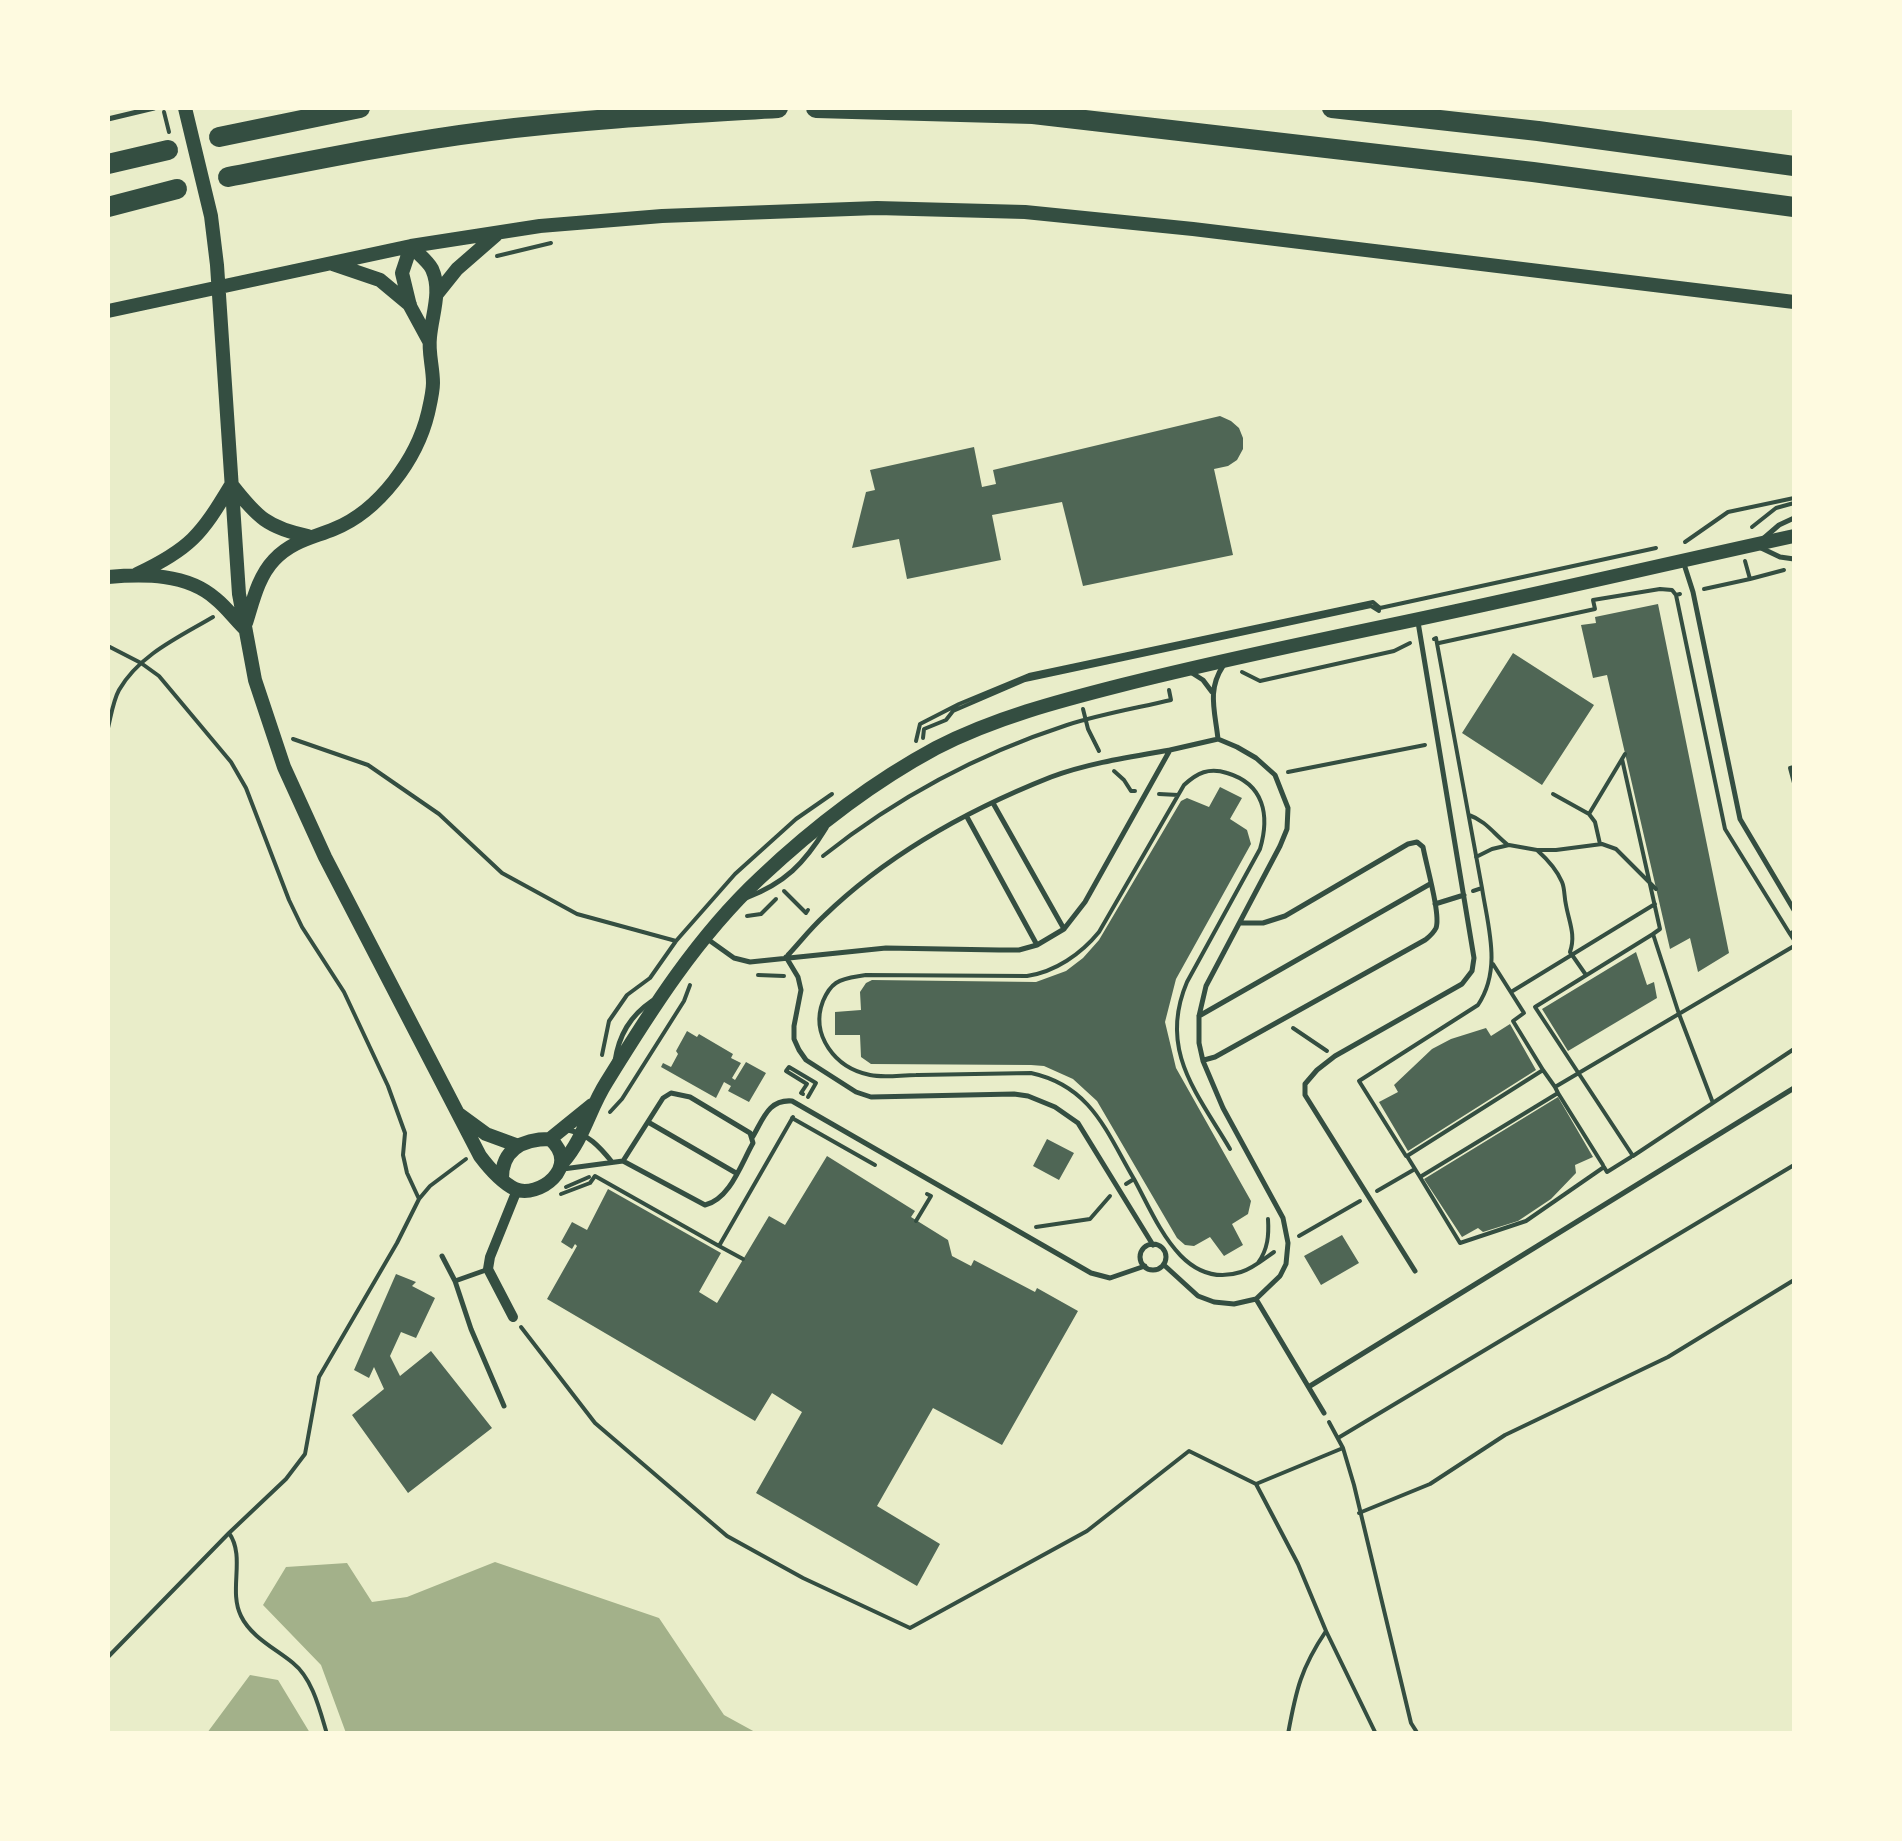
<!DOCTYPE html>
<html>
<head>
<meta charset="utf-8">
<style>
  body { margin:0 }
  #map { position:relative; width:1902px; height:1841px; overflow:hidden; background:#e9edc9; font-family:"Roboto Condensed",sans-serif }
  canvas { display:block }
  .frame { position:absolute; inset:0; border:110px solid #fefae0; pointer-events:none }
</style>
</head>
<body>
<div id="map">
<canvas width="1902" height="1841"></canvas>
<div class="frame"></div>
</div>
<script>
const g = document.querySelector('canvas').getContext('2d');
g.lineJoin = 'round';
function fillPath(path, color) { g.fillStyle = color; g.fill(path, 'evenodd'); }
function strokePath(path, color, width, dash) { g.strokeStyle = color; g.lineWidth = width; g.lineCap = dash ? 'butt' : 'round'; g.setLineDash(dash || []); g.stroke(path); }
const water = new Path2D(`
  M495,1562L659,1618L724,1715L755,1732L346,1733L321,1665L263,1605L286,1567L347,1563L372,1602L407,1597Z
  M250,1675L278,1680L310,1733H207Z`);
const building = new Path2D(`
  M1220,416L1231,421L1239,428L1243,438V449L1237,460L1228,466L1214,469L1233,555L1083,586L1062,502L992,515L1001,560L907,579L899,539L852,548L866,492L875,490L870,470L974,447L982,487L996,484L993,470Z
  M1658,604L1729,953L1698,972L1690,938L1670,949L1607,675L1593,678L1581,625L1596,623L1595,617Z
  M1513,653L1594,705L1542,785L1462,733Z
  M1220,787L1242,798L1230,819L1247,830L1251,844L1176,979L1165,1022L1176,1068L1251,1201L1248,1214L1232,1224L1243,1245L1224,1256L1210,1237L1194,1246L1185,1245L1177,1238L1097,1101L1073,1079L1044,1066L1031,1065L871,1064L861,1057L860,1035H835V1012L861,1010L860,992L866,983L872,980L1036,982L1066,971L1083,958L1099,940L1181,801L1187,798L1209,807Z
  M1636,952L1647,985L1654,982L1657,998L1568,1051L1542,1009Z
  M1510,1024L1536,1070L1408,1151L1379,1102L1398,1092L1394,1085L1432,1049L1451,1039L1486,1028L1491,1036Z
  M687,1031L697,1037L699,1034L733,1054L731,1058L741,1063L732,1078L735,1080L746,1062L766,1073L749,1102L728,1091L731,1086L724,1082L716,1098L661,1067L663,1063L671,1067L678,1054L676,1051Z
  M1558,1097L1593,1157L1575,1165L1576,1173L1551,1199L1518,1221L1483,1232L1478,1228L1462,1237L1424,1179Z
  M1047,1139L1074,1153L1059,1180L1033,1166Z
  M827,1156L915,1211L911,1217L948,1240L952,1256L971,1266L974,1260L1035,1292L1037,1288L1078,1311L1002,1445L933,1408L877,1506L940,1544L917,1586L756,1493L802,1412L772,1393L755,1421L547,1299L577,1246L575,1244L572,1249L561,1242L572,1222L587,1230L608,1189L721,1253L699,1292L717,1303L769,1216L785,1225Z
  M1342,1235L1359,1263L1321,1285L1304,1256Z
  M396,1274L416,1282L412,1286L435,1298L416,1338L401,1332L390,1356L400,1376L431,1351L492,1428L408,1493L352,1415L384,1389L374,1367L369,1378L354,1370Z`);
const path = new Path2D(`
  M164,112L169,132
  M497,256L551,243
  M1752,527L1776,508L1794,503
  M1685,542L1728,512L1794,498
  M1750,579L1784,570
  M1704,589L1750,579L1745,561
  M1676,595L1725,829L1790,934
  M1434,639L1436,638L1482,888L1473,891
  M1439,643L1595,609L1593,600L1660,589L1672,590L1676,595L1680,594
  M108,646L141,663L159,676L231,762L246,788L289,900L302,927L344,992L388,1086L405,1133L403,1155L407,1173L419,1199
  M1242,672L1260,681L1394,651L1410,643
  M1083,709L1088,729L1099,751
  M108,728C111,716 113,701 119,690C139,655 179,637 213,617
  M923,738L924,729L946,720L953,711L1025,680L1371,606L1379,611
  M293,739L368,765L439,814L502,873L577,914L676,941
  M916,741L920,724L959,704L1029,675L1373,602L1380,608L1656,548
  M1622,759L1660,929L1653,934
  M1794,767L1790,768L1794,783
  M1114,771L1124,780L1131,791H1135
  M1288,772L1425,745
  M1159,794L1178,795
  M1553,794L1589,814
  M1469,815C1486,821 1494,834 1508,845
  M1600,844L1595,822L1589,814L1625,754
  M1537,850C1547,859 1557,870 1562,882C1565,889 1564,897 1566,905C1569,922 1576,935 1570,952L1586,975
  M823,856C896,798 978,754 1067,725C1101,714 1137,708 1171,700L1169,690
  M1476,857L1492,849L1509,845L1537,850H1556L1602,844L1616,849L1656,889
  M784,891L806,913L808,910
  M747,916L761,914L776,899
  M1794,931L1790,934L1794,940
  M1493,964L1524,1013L1513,1021L1543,1070
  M758,975L784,976
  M1511,992L1655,904
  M1293,1028L1327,1051
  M602,1055L609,1021L627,995L650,978L676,941L735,874L796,819L832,794
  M1558,1093L1603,1165
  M803,1094L801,1093L807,1084L786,1071L789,1067L816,1083L808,1097
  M1713,1103L1679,1014L1653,934L1535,1007L1633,1156L1794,1049
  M610,1112L622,1099L684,1001L690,985
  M792,1118L875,1165
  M1406,1156L1359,1081L1478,1005C1502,969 1488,927 1482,888
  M1415,1169L1420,1177L1558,1093L1555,1087
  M1420,1177L1460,1243L1526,1221L1604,1167L1607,1172L1631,1157
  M1134,1179C1106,1131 1091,1086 1031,1073C992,1074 954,1074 916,1075C901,1075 884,1078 870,1075C835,1068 810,1035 823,1001C826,994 830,987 836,983C845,977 856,977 866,975L1027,976C1055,972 1081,954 1099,932L1184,785C1197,773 1209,767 1227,773C1264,784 1270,815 1260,849L1187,982C1158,1050 1197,1093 1230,1149
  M1126,1184L1134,1179C1156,1219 1182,1291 1241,1272C1252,1269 1264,1259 1274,1252
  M566,1187L589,1177
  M1377,1191L1415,1169L1407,1156L1543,1070L1555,1087L1794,946
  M561,1194L590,1183L595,1176L719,1246
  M916,1221L931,1196L927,1194
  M1036,1227L1090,1219L1110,1196
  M1299,1236L1360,1201
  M743,1259L719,1246L793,1117
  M1258,1263C1268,1249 1269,1235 1268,1219
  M521,1327L595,1423L727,1536L803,1578L910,1628L1087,1531L1189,1451L1256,1484L1343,1448
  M1329,1422L1343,1448L1354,1485L1411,1723L1418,1734
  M1338,1438L1794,1165
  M1256,1484L1298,1564L1326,1631C1301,1668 1296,1690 1288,1734
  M1359,1513L1430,1484L1505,1435L1668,1357L1794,1280
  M229,1533C246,1557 228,1590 241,1616C251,1637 276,1649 293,1663C313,1679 320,1711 327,1734
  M1326,1631L1376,1734
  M108,1657L229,1533L286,1479L305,1454L319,1377L397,1243L419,1199L430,1186L466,1159`);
const service = new Path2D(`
  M108,119L154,108
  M1764,538L1779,525L1794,518
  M1759,547L1780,557L1794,559
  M1684,564L1693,592L1740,819L1794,910
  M1192,673L1203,680L1212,692
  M1218,739C1215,711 1207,690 1223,666
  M993,803L1064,929
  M967,817L1037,945
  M746,898C785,883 804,864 826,828
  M1435,904L1464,895
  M706,938L734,958L750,962L886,948L999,950H1019L1037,945L1064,929L1085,902L1170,750L1218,739L1237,747L1256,758L1275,775L1288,808L1287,829L1280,846L1206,986L1199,1016V1043L1203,1061L1223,1108L1283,1218L1288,1243L1286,1264L1280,1276L1256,1299L1234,1304L1214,1302L1198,1296L1164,1265
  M788,955C800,942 811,928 824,916C887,855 970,809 1051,777C1089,763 1130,757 1170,750
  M786,957L798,977L801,990L794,1026V1039L799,1050L806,1060L856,1092L871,1097L1014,1094L1028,1096L1055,1107L1078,1123L1153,1245
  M1199,1016L1430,884
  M1204,1060L1215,1057L1425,940C1430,936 1433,934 1436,928C1441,915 1426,864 1423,847L1417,842L1408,844L1285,916L1263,923H1240
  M615,1061C619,1035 630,1016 652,1001
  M648,1122L736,1173
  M568,1130C588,1134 599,1146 612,1162
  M752,1138C763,1120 768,1099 792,1101L1091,1273L1110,1278L1145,1266
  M563,1169L623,1161L705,1205C730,1199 741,1164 753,1143L750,1133L690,1097L671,1093L663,1098L623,1161
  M1140 1257a13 13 0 1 1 26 0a13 13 0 1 1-26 0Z
  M442,1256L455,1281L471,1329L504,1406
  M1415,1271L1305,1095V1084L1317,1070L1335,1056L1462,984L1472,971L1474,958L1418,622
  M455,1281L486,1270
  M1256,1299L1324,1413
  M1310,1386L1794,1088`);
const minor = new Path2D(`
  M513,1317L488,1269L490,1257L517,1190`);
const tertiary = new Path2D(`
  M185,108L211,216L217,265L239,594L255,680L284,767L325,857L480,1156C489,1168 501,1182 515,1189C538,1199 582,1167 550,1139C523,1139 502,1149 502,1178
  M411,246L402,273L410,306L429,341
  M333,264L380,280L410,305
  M437,294L457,269L496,235
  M108,311L411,246L540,226L662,216L877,208L1025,212L1193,229L1794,302
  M232,485C257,517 268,528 308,536
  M137,574C190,549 201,535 231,485
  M108,577C143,574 187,573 216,599C226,607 234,618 244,628
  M246,623C253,601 258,577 274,560C292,541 312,538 334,529C379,511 417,459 428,413C430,404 433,392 433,383C433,367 428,352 430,337C432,314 442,291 432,269C428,261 417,253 411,246
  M460,1115L486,1134L516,1145
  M550,1139L592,1105
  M563,1162C583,1140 590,1108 606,1083C651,1010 697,937 760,878C813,828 871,783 936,748C994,718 1059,701 1122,685C1213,662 1304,643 1395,624C1529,596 1661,565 1794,536`);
const motorway = new Path2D(`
  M816,108L1033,114L1533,172L1794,207
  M1332,108L1538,131L1794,166
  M219,137L360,108
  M108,164L168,150
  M228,177C315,160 402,142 490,131C585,119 681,114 778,108
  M108,207L177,189`);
fillPath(water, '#a3b18a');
fillPath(building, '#4f6655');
strokePath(path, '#344e41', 4);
strokePath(service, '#344e41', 5);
strokePath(minor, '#344e41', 10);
strokePath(tertiary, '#344e41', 14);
strokePath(motorway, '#344e41', 20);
</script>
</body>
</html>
